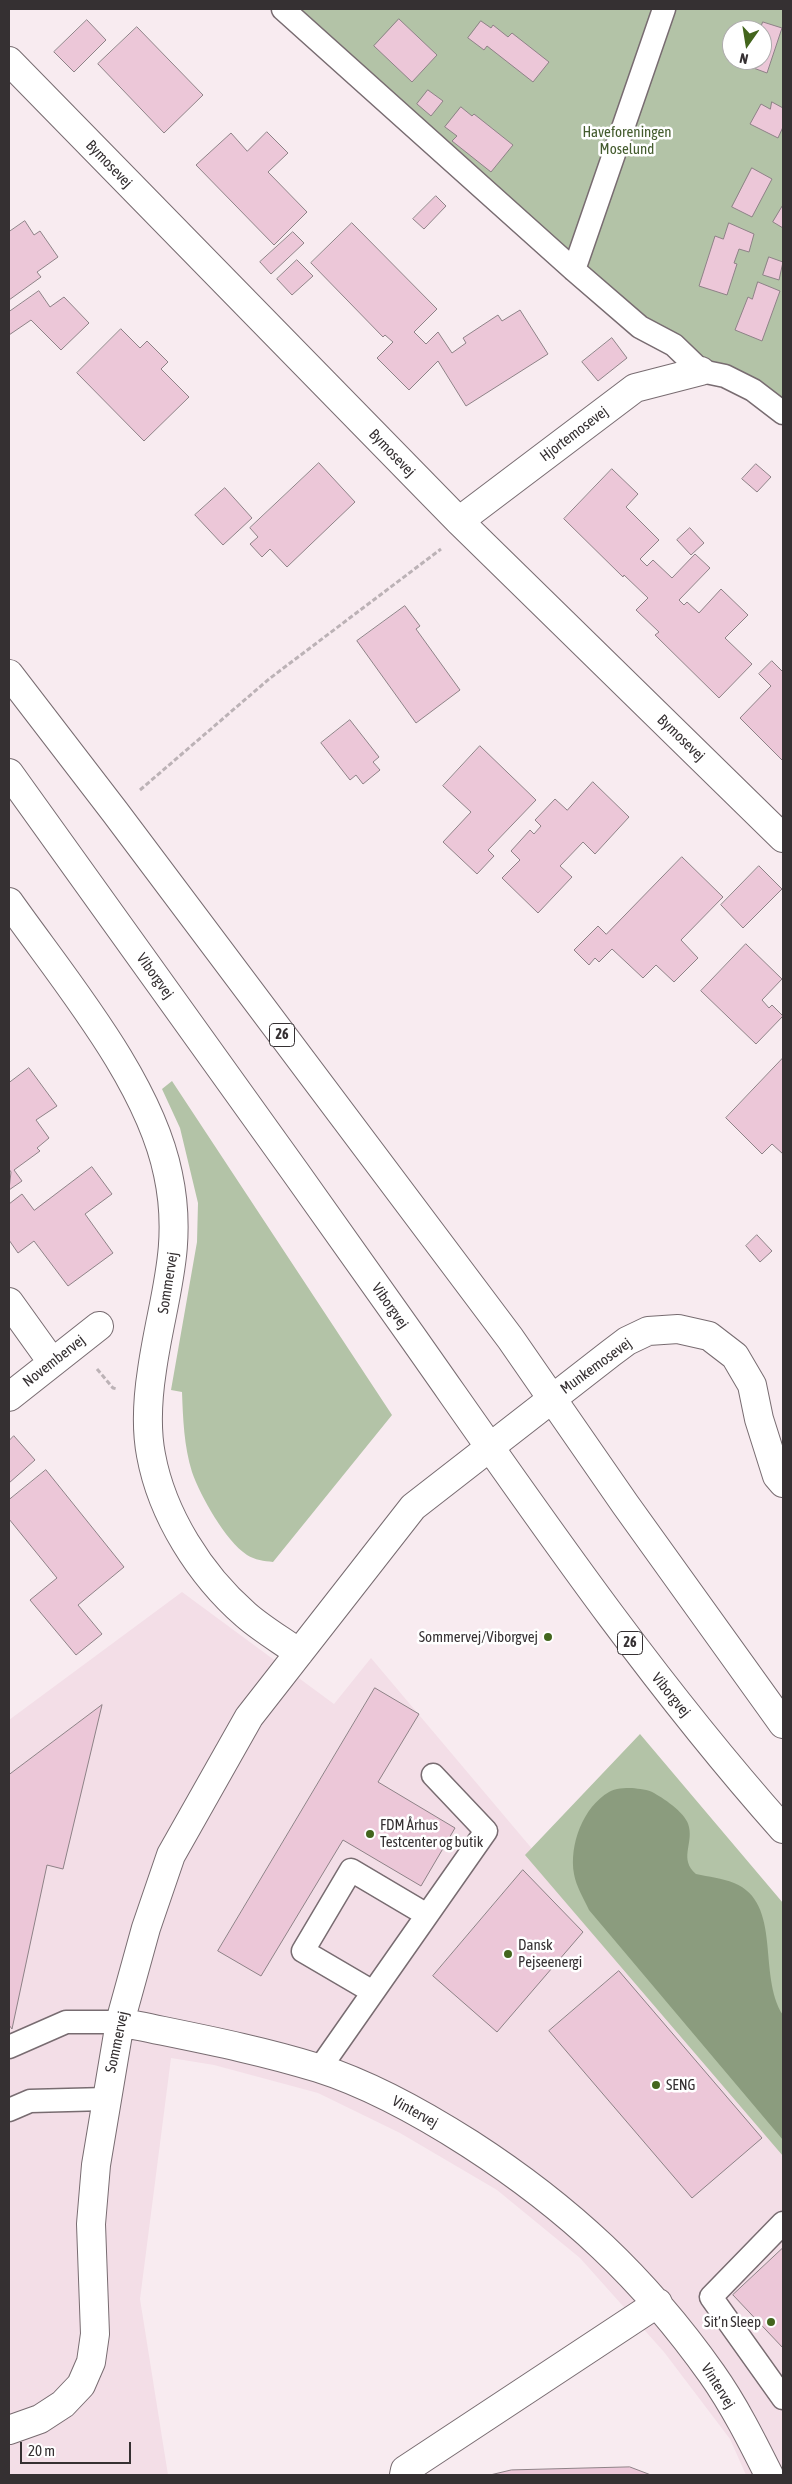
<!DOCTYPE html>
<html>
<head>
<meta charset="utf-8">
<style>
  body { margin:0 }
  #map { position:relative; width:792px; height:2484px; overflow:hidden; background:#f8ebf0; font-family:"Asap Condensed",sans-serif }
  canvas { display:block }
  .frame { position:absolute; inset:0; border:10px solid #353032; pointer-events:none }
  .north { position:absolute; left:722px; top:20px; width:50px; height:50px; box-sizing:border-box; background:#fff; border:1px solid #aeacad; border-radius:50%; rotate:193deg; font-size:14px; font-weight:700; line-height:20px; text-align:center; color:#353032 }
  .north::after { content:''; display:block; margin:auto; width:18px; height:22px; background:#43651d; clip-path:polygon(50% 0,100% 100%,50% 72%,0 100%) }
  .scale { position:absolute; left:20px; top:2442px; width:111px; height:22px; box-sizing:border-box; border:2px solid #353032; border-top:0; padding-left:6px; font-size:15px; line-height:18px; white-space:nowrap; color:#353032; -webkit-text-stroke:4px #fff; paint-order:stroke }
</style>
</head>
<body>
<div id="map">
<canvas width="792" height="2484"></canvas>
<div class="frame"></div>
<div class="north">N</div>
<div class="scale">20 m</div>
</div>
<script>
const g = document.querySelector('canvas').getContext('2d');
g.lineJoin = 'round';
function fillPath(path, color) { g.fillStyle = color; g.fill(path, 'evenodd'); }
function strokePath(path, color, width, dash) { g.strokeStyle = color; g.lineWidth = width; g.lineCap = dash ? 'butt' : 'round'; g.setLineDash(dash || []); g.stroke(path); }
function write(font, color, halo, rows, align = 'center') {
  g.font = font + ' "Asap Condensed",sans-serif'; g.lineWidth = 5; g.setLineDash([]); g.textBaseline = 'middle'; g.strokeStyle = halo; g.fillStyle = color; for (const [text, x, y, turn = 0] of rows) {
    g.save(); g.translate(x, y); g.rotate((+turn || 0) * Math.PI / 180); g.textAlign = isNaN(turn) ? turn : align; if (halo) g.strokeText(text, 0, 0); g.fillText(text, 0, 0); g.restore();
  }
}
const built = new Path2D(`
  M182,1592L334,1704L371,1658L783,2146V2475H746L730,2439L664,2352L580,2258L497,2190L400,2133L318,2093L214,2065L171,2058L140,2299L168,2475H9V1720Z`);
const green = new Path2D(`
  M283,9H783V413L701,371ZM732,30H762V60H732Z
  M172,1081L392,1415L273,1562C264,1561 255,1560 247,1555C225,1540 201,1497 192,1472C184,1446 183,1419 182,1392L171,1390L197,1242L198,1203L180,1128L162,1089Z
  M640,1734L783,1903V2156L525,1855Z`);
const water = new Path2D(`
  M632,1788C639,1789 648,1789 654,1793C666,1800 687,1814 689,1827C693,1845 679,1859 696,1874C709,1877 722,1878 734,1883C783,1903 757,1975 783,2015V2140L589,1910C584,1899 576,1886 574,1874C569,1845 583,1807 609,1792C615,1788 625,1788 632,1788Z`);
const building = new Path2D(`
  M399,19L437,55L412,82L374,46Z
  M87,20L106,40L74,72L54,52Z
  M481,21L491,28L493,25L508,37L512,33L549,62L533,82L487,46L484,50L468,38Z
  M763,22L782,28L767,73L748,66L750,60H762V30H760Z
  M137,27L203,95L164,133L98,64Z
  M428,90L443,101L431,116L417,104Z
  M772,102L783,108V127L778,138L750,124L761,104L770,109Z
  M461,107L472,116L474,114L513,145L491,172L452,141L457,136L445,127Z
  M267,132L288,153L268,172L307,212L274,245L196,165L231,133L247,151Z
  M752,168L772,179L752,217L732,207Z
  M436,196L446,206L424,229L413,219Z
  M783,205V228L773,222Z
  M25,221L34,235L40,231L58,257L37,272L41,277L9,300V232Z
  M352,223L437,309L414,332L426,344L438,332L452,353L466,343L463,338L498,315L502,321L520,310L548,354L466,406L438,361L409,390L377,358L393,342L385,335L383,337L311,263Z
  M729,223L754,234L749,252L739,249L734,263L737,264L727,295L699,286L715,236L723,239Z
  M293,232L304,243L271,274L260,262Z
  M769,257L783,262L779,280L763,275Z
  M297,260L313,276L292,295L277,279Z
  M758,282L780,291L762,341L735,330L748,297L752,299Z
  M39,291L50,307L64,297L89,323L61,350L31,320L9,335V312Z
  M121,329L140,348L147,341L168,362L161,369L189,397L144,441L77,373Z
  M612,338L627,358L598,381L582,362Z
  M319,463L355,502L287,567L270,549L262,557L250,544L258,537L250,528Z
  M756,464L771,477L757,492L742,479Z
  M612,469L638,494L626,507L659,540L640,559L647,566L653,560L672,578L695,554L710,568L679,600L684,605L687,602L699,613L721,589L748,615L725,638L752,664L719,698L655,635L659,632L636,610L648,598L624,575L623,577L564,519Z
  M225,488L252,518L223,545L195,515Z
  M690,528L704,543L691,555L677,540Z
  M405,606L420,626L416,629L460,690L416,723L357,641Z
  M772,661L783,672V761L740,718L771,686L759,674Z
  M350,720L379,757L373,762L380,770L363,784L356,775L350,780L321,743Z
  M480,746L536,800L488,850L494,856L477,874L443,842L471,812L443,786Z
  M593,782L629,817L595,854L583,842L560,866L572,877L538,913L502,878L520,860L511,851L530,830L534,834L541,826L535,820L555,799L567,810Z
  M682,857L723,897L681,940L698,958L674,982L656,965L643,978L612,949L599,962L595,958L589,965L574,950L598,926L606,934Z
  M759,866L782,889L743,928L721,905Z
  M746,944L782,979L762,1000L769,1008L772,1005L783,1016L756,1044L701,991Z
  M783,1058V1154L772,1144L762,1154L726,1118Z
  M29,1068L57,1106L36,1120L49,1138L37,1148L40,1151L14,1170L22,1181L9,1190L11,1172L9,1169V1083Z
  M92,1167L112,1194L85,1214L113,1253L68,1286L34,1241L18,1253L9,1240V1204L22,1194L34,1210Z
  M757,1235L772,1251L760,1262L746,1246Z
  M14,1436L35,1460L9,1483V1441Z
  M46,1470L124,1567L78,1605L102,1634L76,1655L30,1600L57,1578L9,1519V1500Z
  M375,1688L419,1714L378,1782L455,1828L421,1886L343,1840L261,1976L218,1951Z
  M102,1705L63,1869L47,1865L12,2029L9,2025V1775Z
  M523,1870L583,1932L497,2032L433,1976Z
  M619,1971L762,2138L692,2198L549,2031Z
  M783,2248V2348L733,2295Z
  M630,2467L651,2475H490L511,2470Z`);
const path = new Path2D(`
  M140,790L269,679L441,549
  M97,1369L113,1388L117,1389`);
const service = new Path2D(`
  M283,9L574,270L640,327L674,345L701,371L725,376L753,390L783,413
  M574,270L664,9
  M373,1992L303,1951L351,1870L427,1915
  M9,2047L66,2022H120
  M320,2068L486,1831L433,1775
  M9,2110L30,2101L106,2099
  M783,2223L711,2297L783,2398`);
const minor = new Path2D(`
  M9,61L459,521L783,838
  M459,521L635,388L701,371
  M9,902C64,980 149,1080 168,1174C184,1248 162,1299 152,1370C148,1396 146,1429 151,1455C162,1515 200,1575 246,1615C262,1629 281,1640 299,1653
  M9,1302L52,1362
  M9,1397L99,1326
  M120,2022C186,2036 254,2048 318,2068C372,2085 423,2114 470,2144C569,2208 644,2278 712,2374C734,2405 752,2441 769,2475
  M9,2430L40,2419L63,2404L81,2385L91,2362L95,2334L91,2224L96,2165L120,2022L146,1928L171,1855L249,1717L413,1507L611,1353L627,1341L648,1331L678,1329L709,1336L735,1356L752,1385L759,1419L777,1476L783,1483
  M404,2475L405,2470L658,2303`);
const primary = new Path2D(`
  M9,674L115,812L510,1338L625,1504L783,1724
  M9,773C144,960 278,1147 411,1335C530,1504 646,1675 783,1829`);
const markers = [
  [548,1637,5,"#43651d"],
  [370,1834,5,"#43651d"],
  [508,1954,5,"#43651d"],
  [656,2085,5,"#43651d"],
  [771,2322,5,"#43651d"]
];
const shields = [
  [282,1035,25],
  [630,1643,25]
];
const shieldNames = [
  ["26",282,1035],
  ["26",630,1643]
];
const parkNames = [
  ["Haveforeningen",627,132],
  ["Moselund",627,149]
];
const streetNames = [
  ["Bymosevej",109,164,46],
  ["Hjortemosevej",574,434,-37],
  ["Bymosevej",392,453,46],
  ["Bymosevej",681,738,44],
  ["Viborgvej",155,976,54],
  ["Sommervej",168,1283,-81],
  ["Viborgvej",390,1306,55],
  ["Novembervej",54,1361,-38],
  ["Munkemosevej",596,1366,-36],
  ["Viborgvej",671,1695,51],
  ["Sommervej",117,2042,-78],
  ["Vintervej",415,2112,29],
  ["Vintervej",718,2386,58]
];
const poiNames = [
  ["Sommervej/Viborgvej",538,1637,"right"],
  ["FDM Århus",380,1825],
  ["Testcenter og butik",380,1842],
  ["Dansk",518,1945],
  ["Pejseenergi",518,1962],
  ["SENG",666,2085],
  ["Sit’n Sleep",761,2322,"right"]
];
fillPath(built, '#f3dee7');
fillPath(green, '#b3c3a7');
fillPath(water, '#8b9c7e');
fillPath(building, '#ecc7d8');
strokePath(building, '#8e8287', 1);
strokePath(service, '#786c71', 25);
strokePath(minor, '#786c71', 30);
strokePath(primary, '#786c71', 30);
strokePath(path, '#bcb2b6', 3, [5, 2.5]);
strokePath(service, '#fff', 22);
strokePath(minor, '#fff', 28);
strokePath(primary, '#fff', 28);
for (const [x, y, r, color] of markers) { const dot = new Path2D(); dot.arc(x, y, r, 0, 2 * Math.PI); g.fillStyle = color; g.fill(dot); strokePath(dot, '#fff', 2); }
for (const [x, y, w] of shields) { const box = new Path2D(); box.roundRect(x - w / 2, y - 11.5, w, 23, 4); g.fillStyle = '#fff'; g.fill(box); strokePath(box, '#353032', 1); }
write('bold 14px', '#353032', null, shieldNames);
write('15px', '#445c2e', '#fff', parkNames);
write('15px', '#353032', '#fff', streetNames);
write('15px', '#353032', '#fff', poiNames, 'left');
</script>
</body>
</html>
